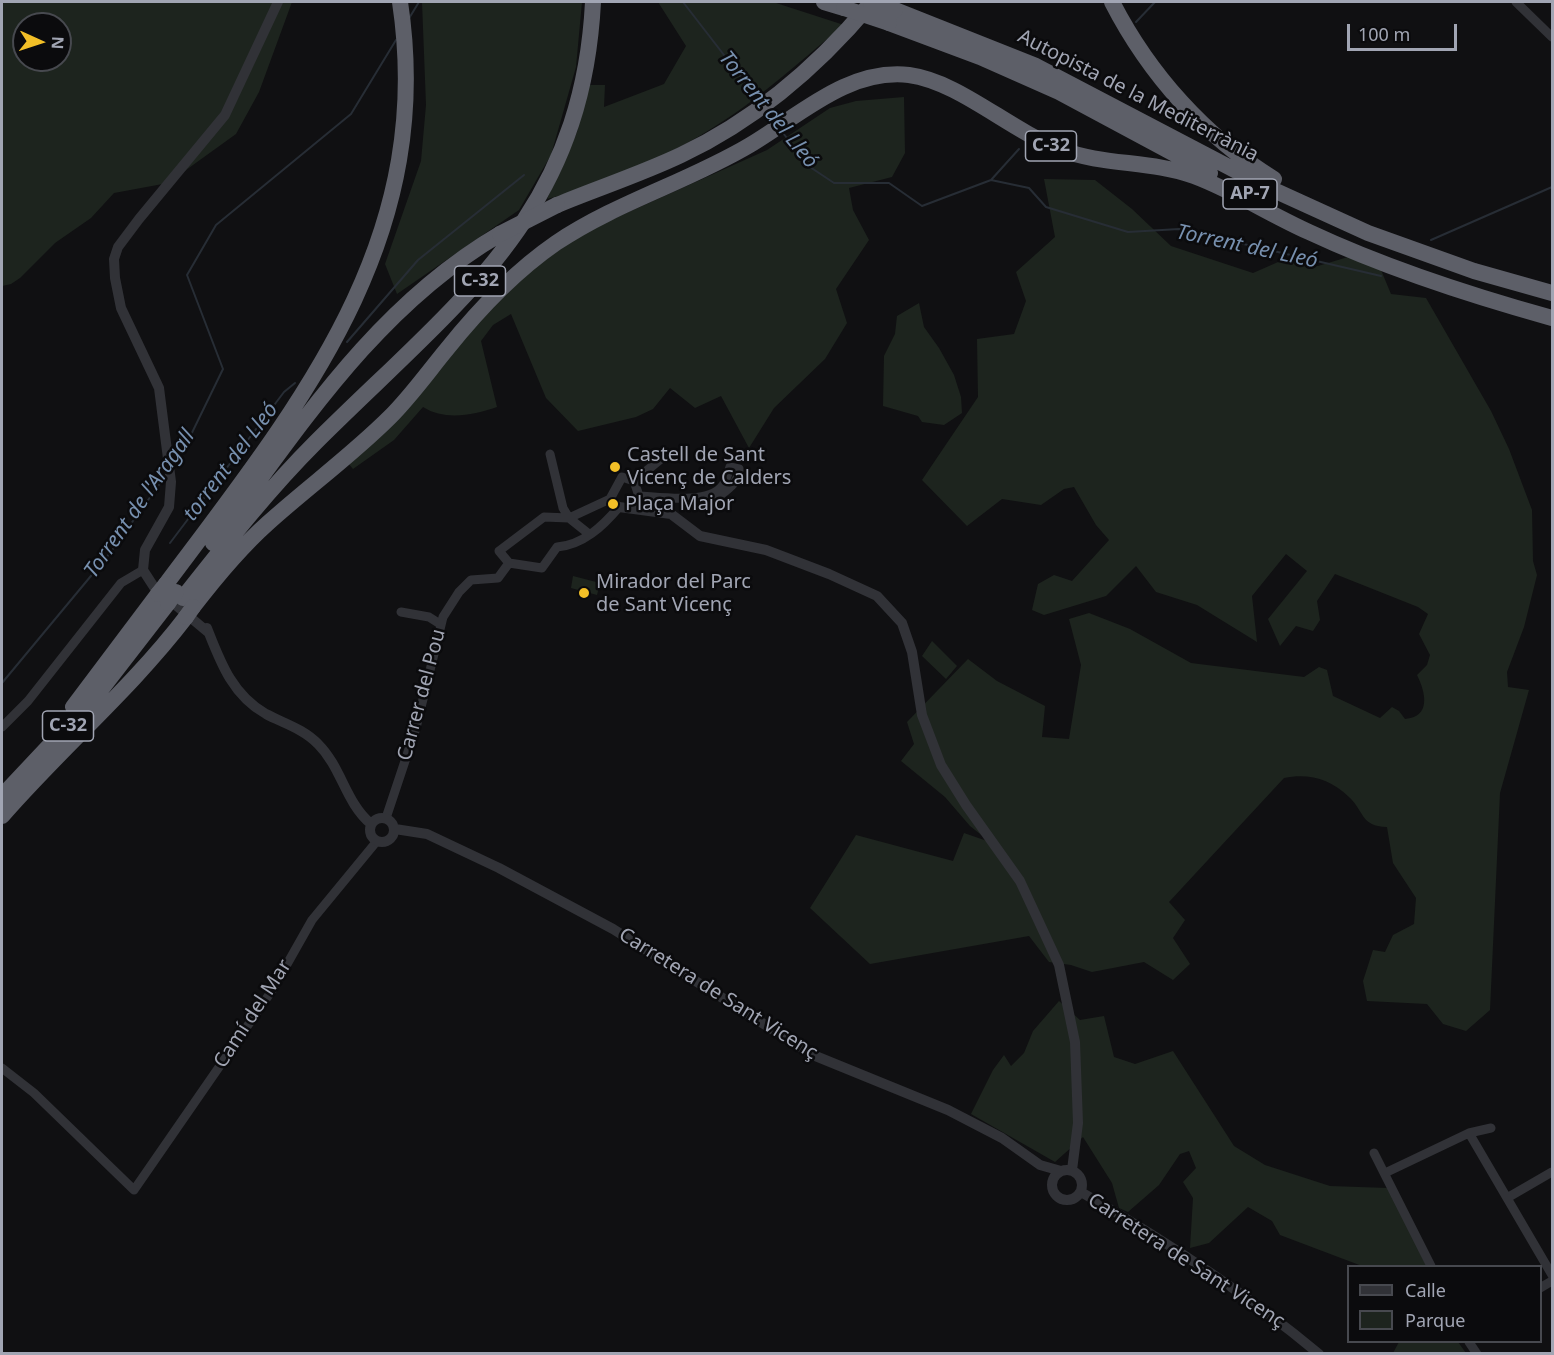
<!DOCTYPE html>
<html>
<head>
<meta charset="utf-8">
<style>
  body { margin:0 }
  #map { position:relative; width:1554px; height:1355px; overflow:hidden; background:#101012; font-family:"Noto Sans",sans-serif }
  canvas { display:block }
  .frame { position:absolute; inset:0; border:3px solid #a1a5b3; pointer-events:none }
  .legend { position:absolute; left:1347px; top:1265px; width:195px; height:78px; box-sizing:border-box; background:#0b0b0d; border:2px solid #47494f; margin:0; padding:8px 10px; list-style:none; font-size:18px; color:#a1a5b3 }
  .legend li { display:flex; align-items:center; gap:12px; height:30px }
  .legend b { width:30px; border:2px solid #47494f }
  .north { position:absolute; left:12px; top:12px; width:60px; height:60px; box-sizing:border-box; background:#0b0b0d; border:2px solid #47494f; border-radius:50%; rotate:93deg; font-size:16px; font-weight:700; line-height:24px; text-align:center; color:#a1a5b3 }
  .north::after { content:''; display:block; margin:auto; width:21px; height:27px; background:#f2bf27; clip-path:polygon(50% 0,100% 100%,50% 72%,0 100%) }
  .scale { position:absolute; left:1347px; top:24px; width:110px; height:27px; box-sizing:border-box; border:3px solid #a1a5b3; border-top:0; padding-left:8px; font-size:18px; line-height:21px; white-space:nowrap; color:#a1a5b3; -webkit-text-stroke:4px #0b0b0d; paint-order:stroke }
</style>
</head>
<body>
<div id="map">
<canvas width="1554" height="1355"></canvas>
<div class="frame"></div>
<ul class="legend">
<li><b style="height:8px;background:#313237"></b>Calle</li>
<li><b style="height:16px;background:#1d241e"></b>Parque</li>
</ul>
<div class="north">N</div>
<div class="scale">100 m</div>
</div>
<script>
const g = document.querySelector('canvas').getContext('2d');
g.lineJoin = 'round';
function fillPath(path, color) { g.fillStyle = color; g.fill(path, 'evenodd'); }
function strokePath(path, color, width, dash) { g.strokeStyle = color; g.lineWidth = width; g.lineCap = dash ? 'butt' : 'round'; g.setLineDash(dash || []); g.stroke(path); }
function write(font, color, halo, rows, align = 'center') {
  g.font = font + ' "Noto Sans",sans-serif'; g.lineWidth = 5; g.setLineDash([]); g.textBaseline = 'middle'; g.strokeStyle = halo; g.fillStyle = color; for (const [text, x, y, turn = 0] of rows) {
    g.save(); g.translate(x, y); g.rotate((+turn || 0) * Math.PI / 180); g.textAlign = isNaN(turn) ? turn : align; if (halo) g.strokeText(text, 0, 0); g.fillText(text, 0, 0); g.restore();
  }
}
const green = new Path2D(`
  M2,2H292L259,92L236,134L168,183L114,193L91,218L55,243L20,278L11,284L2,286ZM24,24H60V60H24Z
  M422,2H582L576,67L551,155L519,210L397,294L385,264L421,161L426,105Z
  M658,2H773L844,25C811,52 779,81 745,106C686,149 617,181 547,199L577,132L588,85H605L604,107L664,84L686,46Z
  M904,97L905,153L892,177L849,188L853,210L869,240L836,289L847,323L825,359L774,408L749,448L721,396L695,408L670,388L653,409L636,417L578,431L546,398L511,314L493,325L481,341L497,407C473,415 445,421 423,407L394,440L353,469L348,463L469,330L533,269L584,232L767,150L830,108L856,101Z
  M1044,179L1095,180L1132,209L1171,246L1253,273L1285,259L1318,266L1348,257L1381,270L1391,294L1426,298L1491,411L1509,449L1532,510L1533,561L1537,575L1524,627L1507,672L1508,687L1529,690L1500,793L1490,1010L1466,1031L1443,1024L1427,1004L1367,1001L1363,981L1373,950L1385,952L1393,935L1414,924L1416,898L1393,863L1387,827C1360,826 1365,812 1349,797C1330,779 1309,773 1284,778L1169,902L1185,920L1173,938L1190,964L1173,980L1144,962L1092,972L1071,965L1049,962L1029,936L870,964L810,908L856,835L953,861L964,833L990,842L970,826L945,797L901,761L914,744L907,722L968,659L997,681L1045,706L1042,737L1069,739L1081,665L1069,619L1089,613L1130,629L1191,663L1304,677L1319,667L1327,670L1333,696L1380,718L1392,707L1399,711L1405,719C1431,717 1426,693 1417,675L1427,665L1430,655L1419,634L1428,614L1418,607L1335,574L1317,601L1320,620L1313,631L1296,626L1280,646L1268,619L1307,571L1286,554L1252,596L1257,642L1197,605L1156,592L1136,566L1106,596L1044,615L1032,610L1038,584L1054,575L1072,581L1109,540L1096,525L1074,487L1064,489L1041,505L1002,499L967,526L922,480L978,397L977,339L1014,334L1026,301L1016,272L1055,237Z
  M919,303L924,327L939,348L954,375L961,397L962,413L944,425L922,422L918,416L883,406L884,356L895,334L897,316Z
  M573,576L600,583L597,595L571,588Z
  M932,641L957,666L946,679L922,656Z
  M1059,1001L1080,1020L1104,1016L1114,1057L1135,1064L1173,1051L1234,1146L1265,1165L1330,1186L1388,1188L1428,1266H1362L1280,1235L1272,1221L1248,1207L1209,1243L1190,1248L1193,1198L1183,1182L1196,1168L1189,1151L1180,1154L1159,1185L1128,1212L1119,1208L1112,1183L1083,1137L1055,1162L971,1114L993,1070L1004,1055L1011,1066L1024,1053L1033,1031Z
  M1399,1342H1458L1466,1353H1393Z`);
const stream = new Path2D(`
  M683,2L758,99
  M408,20L419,2
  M1136,22L1155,2
  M767,111L774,121
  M783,133L810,167L834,183H889L922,206L991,180L1029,188L1046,207L1128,232L1179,229L1381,276
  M991,180L1019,149
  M1431,240L1552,187
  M347,342L418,260L524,175
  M172,465L186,445L223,369L187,275L216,225L351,114L396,40
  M170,543L284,392L295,383
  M2,683L110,553L166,475`);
const minor = new Path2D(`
  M1516,2L1552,37
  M550,454L563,508L569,518
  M634,481L639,496C660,497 709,505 723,485C726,480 728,473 730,467L739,469C739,484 725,491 714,500
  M634,481L667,454
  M610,499L622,477L634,481
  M569,518L589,534
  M509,563L542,568L557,547C583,545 603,526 619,507L610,499
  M509,563L499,551L544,517L569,518L610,499
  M401,612L429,617L440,624
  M2,727L28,701L121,583L143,570
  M386,818L416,728L443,617L459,592L471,580L498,578L509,563
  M2,1068L34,1093L134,1190L273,989L312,920L377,841
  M1469,1133L1552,1275
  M1374,1153L1431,1266
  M1385,1173L1469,1133L1491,1128
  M1507,1198L1552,1172
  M1540,1288L1552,1281
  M1469,1342L1477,1354`);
const tertiary = new Path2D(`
  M619,507L671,514L700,536L766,550L829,574L877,596L902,623L912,652L922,715L941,765L966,805L1020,881L1059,965L1075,1042L1078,1123L1072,1170
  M207,628C220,661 232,695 266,714C283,723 304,729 318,744C342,768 345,802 371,824
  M209,633L154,587L143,570L145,550L169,507L171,482L159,388L121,308L115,278L114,259L118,247L139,219L225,115L278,2
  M370 830a12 12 0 1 1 24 0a12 12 0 1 1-24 0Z
  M395,829L427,834L499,868L613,929L813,1055L948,1110L1002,1138L1040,1165L1061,1171
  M1052 1185a15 15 0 1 1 30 0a15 15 0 1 1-30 0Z
  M1081,1192C1164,1240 1245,1292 1319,1354`);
const motorway = new Path2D(`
  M824,2L844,8
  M1112,2C1149,74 1205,137 1274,179
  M895,10L1036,66L1267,187L1368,233L1474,271L1552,293
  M889,23L980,57L1059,92L1210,173
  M557,205C598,188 641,174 681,155C755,120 817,67 870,4
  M213,543C299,428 374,308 500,234
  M166,584C300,405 436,241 400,2
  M183,598C225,545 267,491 315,443C455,303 582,218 593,2
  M193,607C216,577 240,548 268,523C308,487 352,455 390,417C411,396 428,372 447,349C479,309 514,272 556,243C617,202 688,182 750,145C799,116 848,68 909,75C960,82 1009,130 1060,149C1103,166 1150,160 1194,176C1234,191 1271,215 1309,232C1388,269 1469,295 1552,318
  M73,707L158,594
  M2,796L96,696L168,603
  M2,816C61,748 131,689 186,617`);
const motorwayBridge = new Path2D(`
  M871,2L895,10
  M844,8L889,23
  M500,234L557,205
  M158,594L166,584
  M168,603L176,592
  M186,617L193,607`);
const markers = [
  [615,467,6,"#f2bf27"],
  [613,504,6,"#f2bf27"],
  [584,593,6,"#f2bf27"]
];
const shields = [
  [1051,146,51],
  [1250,194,54],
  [480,281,51],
  [68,726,51]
];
const shieldNames = [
  ["C-32",1051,146],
  ["AP-7",1250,194],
  ["C-32",480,281],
  ["C-32",68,726]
];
const streetNames = [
  ["Autopista de la Mediterrània",1138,96,27],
  ["Carrer del Pou",422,695,-75],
  ["Carretera de Sant Vicenç",718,994,32],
  ["Camí del Mar",253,1014,-57],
  ["Carretera de Sant Vicenç",1186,1261,33]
];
const poiNames = [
  ["Castell de Sant",627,455],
  ["Vicenç de Calders",627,478],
  ["Plaça Major",625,504],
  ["Mirador del Parc",596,582],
  ["de Sant Vicenç",596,605]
];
const waterNames = [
  ["Torrent del Lleó",768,110,51],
  ["Torrent del Lleó",1247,247,12],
  ["torrent del Lleó",231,462,-53],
  ["Torrent de l'Aragall",140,504,-55]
];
fillPath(green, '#1d241e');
strokePath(stream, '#272d35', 2);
strokePath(minor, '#313237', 9);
strokePath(tertiary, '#313237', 10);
strokePath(motorway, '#5d5f68', 16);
strokePath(motorwayBridge, '#5d5f68', 16);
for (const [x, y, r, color] of markers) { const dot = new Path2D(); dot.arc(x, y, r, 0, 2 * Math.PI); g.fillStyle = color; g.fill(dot); strokePath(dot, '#0b0b0d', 2); }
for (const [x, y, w] of shields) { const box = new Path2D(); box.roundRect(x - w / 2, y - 15, w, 30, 4.5); g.fillStyle = '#0b0b0d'; g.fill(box); strokePath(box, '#a1a5b3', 1.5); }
write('bold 18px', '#a1a5b3', null, shieldNames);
write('20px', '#a1a5b3', '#0b0b0d', streetNames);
write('20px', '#a1a5b3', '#0b0b0d', poiNames, 'left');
write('italic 21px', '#7790af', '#0b0b0d', waterNames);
</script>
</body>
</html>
